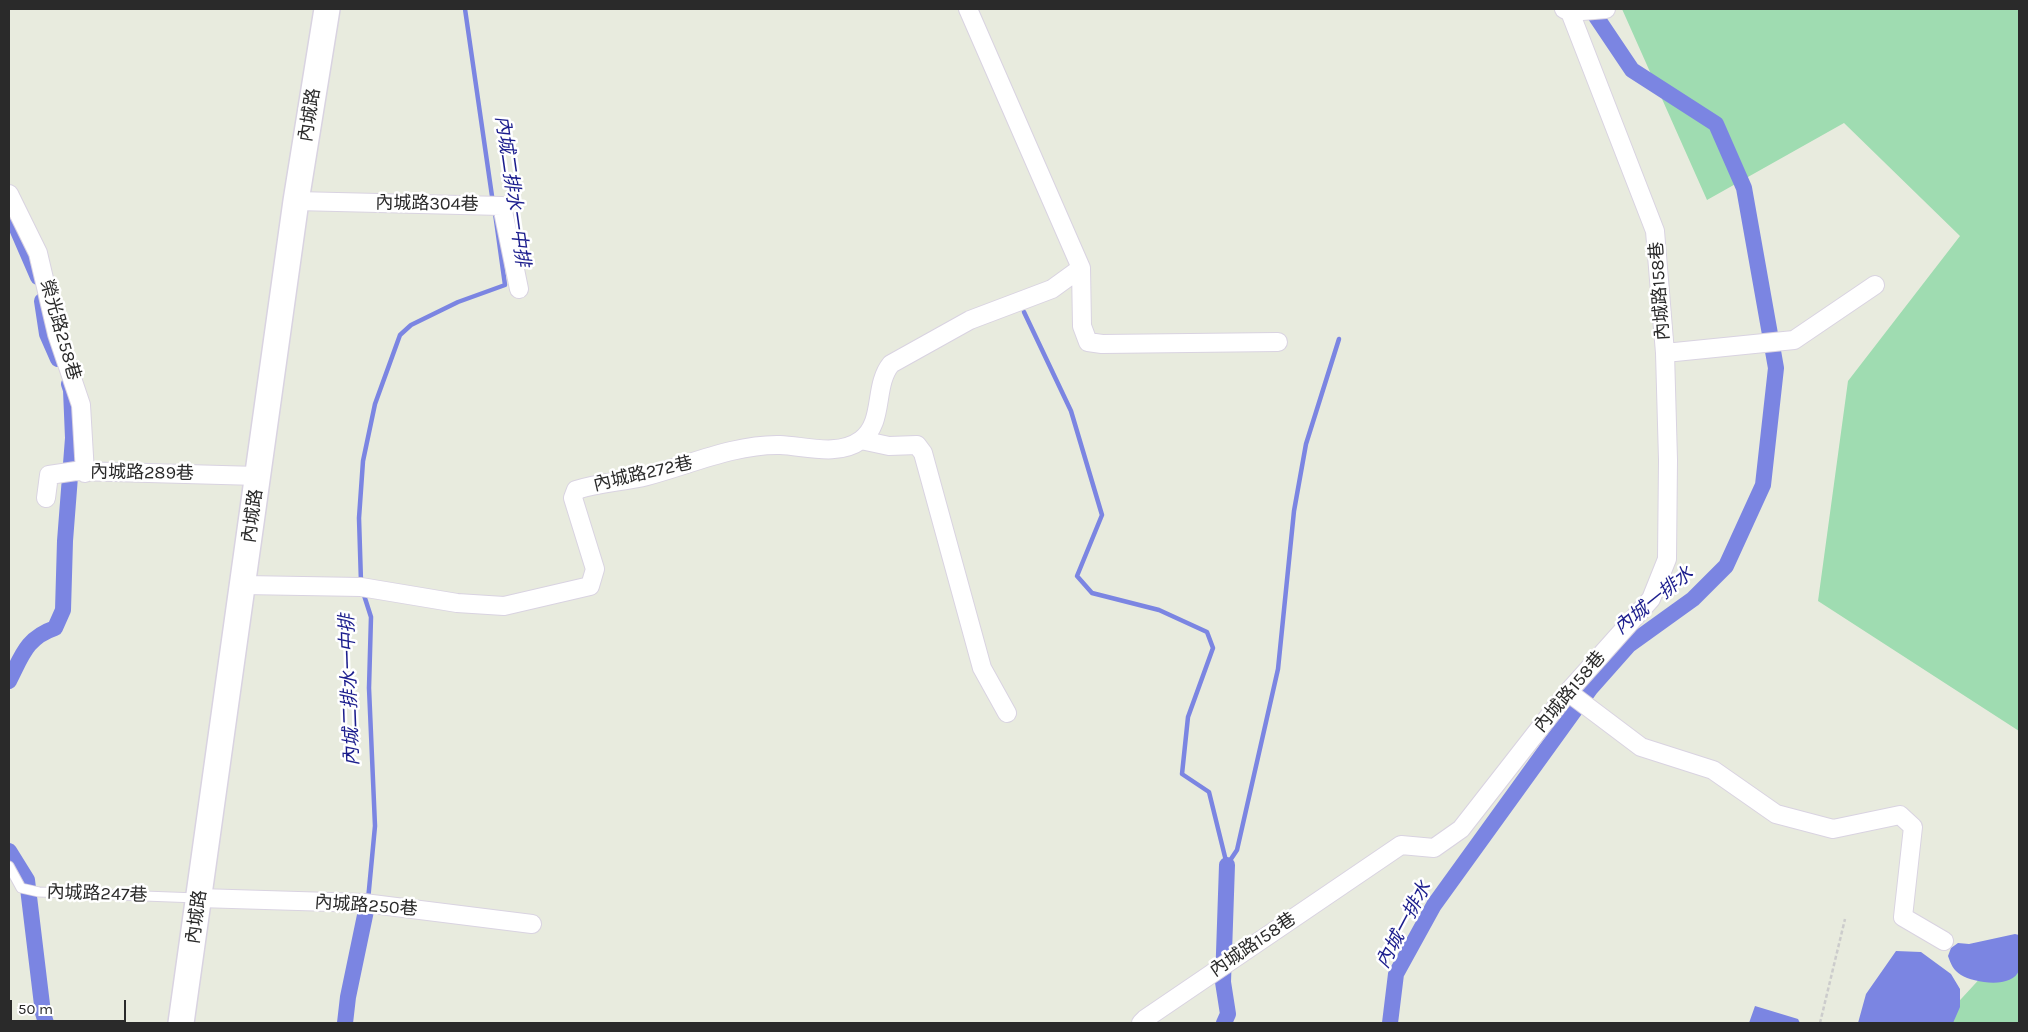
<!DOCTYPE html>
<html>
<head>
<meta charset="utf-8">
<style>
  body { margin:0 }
  #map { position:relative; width:2028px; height:1032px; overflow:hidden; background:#e8ebde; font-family:Karla,sans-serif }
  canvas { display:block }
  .frame { position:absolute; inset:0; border:10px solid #2a2a2a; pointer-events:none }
  .scale { position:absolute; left:10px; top:1000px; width:116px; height:22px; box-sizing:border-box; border:2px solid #2a2a2a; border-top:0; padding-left:6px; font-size:15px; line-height:18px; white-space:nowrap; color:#2a2a2a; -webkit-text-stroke:4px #fff; paint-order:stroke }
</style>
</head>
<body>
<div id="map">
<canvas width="2028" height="1032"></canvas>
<div class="frame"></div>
<div class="scale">50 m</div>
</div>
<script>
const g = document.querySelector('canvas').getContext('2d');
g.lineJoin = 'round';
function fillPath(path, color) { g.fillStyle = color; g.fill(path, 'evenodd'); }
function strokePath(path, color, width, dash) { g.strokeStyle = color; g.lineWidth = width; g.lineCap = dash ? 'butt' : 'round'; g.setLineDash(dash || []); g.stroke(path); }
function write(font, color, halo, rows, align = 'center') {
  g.font = font + ' Karla,"Noto Sans TC",sans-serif'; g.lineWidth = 5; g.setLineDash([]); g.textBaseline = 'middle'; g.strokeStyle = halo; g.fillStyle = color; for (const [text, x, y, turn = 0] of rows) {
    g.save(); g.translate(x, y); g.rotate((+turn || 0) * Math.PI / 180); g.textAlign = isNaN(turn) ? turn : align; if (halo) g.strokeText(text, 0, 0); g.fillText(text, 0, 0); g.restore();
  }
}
const green = new Path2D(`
  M1622,9H2019V731L1818,601L1848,381L1960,236L1844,123L1707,200Z
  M2019,936V1023H1939Z`);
const water = new Path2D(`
  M2015,934L2019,935C2019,945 2022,960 2019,970C2013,989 1974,983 1961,975C1953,970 1951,964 1948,956L1951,948L1958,943L1969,944Z
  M1896,951L1921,952L1951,974L1960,989V1007L1953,1023H1858L1866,994Z
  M1755,1006L1798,1019L1800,1023H1749Z`);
const stream = new Path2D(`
  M465,9L493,203
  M1024,312L1071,411L1102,515L1077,576L1092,593L1159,610L1207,632L1213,648L1188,717L1182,774L1209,792L1227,865
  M361,582L359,518L363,461L375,404L400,335L411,325L458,302L505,285L495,213
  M363,592L371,617L369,688L375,826L368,900
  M1227,865L1237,850L1278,669L1294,511L1306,444L1339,339`);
const canal = new Path2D(`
  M15,224L38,277
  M42,301L47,334L58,359
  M9,681C22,656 26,638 55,628L63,610L65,541L73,438L71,390L69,384
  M9,851L27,880L43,1013L46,1023
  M345,1023L348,997L368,901
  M1224,1023L1228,1014L1223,982L1227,865
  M1390,1023L1396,974L1434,905L1590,689L1629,645L1693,599L1726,566L1763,485L1776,368L1744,188L1716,124L1632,70L1591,9`);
const path = new Path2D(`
  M1820,1023L1845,919`);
const lane = new Path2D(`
  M9,866L21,888L39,892L197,898`);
const street = new Path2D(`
  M968,9L1081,268L1082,326L1088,342L1102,344L1278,342
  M1570,12L1606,9
  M9,194L38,253L57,334L81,405L85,473
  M296,201L502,206L519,289
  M1665,353L1794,340L1875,285
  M861,440L889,446L917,445L923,453L982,668L1007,713
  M46,498L49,475L76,471L258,476
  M244,585L361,587L457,603L504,606L590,586L595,569L573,498L576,490C599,482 624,482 647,476C689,465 735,444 780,445C805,446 838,457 861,440C885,422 873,386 891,364L970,320L1052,289L1081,268
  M1568,692L1641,747L1713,770L1776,814L1833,829L1900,815L1913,827L1903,917L1944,941
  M199,898L364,903L532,924
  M1141,1023L1145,1019L1401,845L1434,848L1461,829L1568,692L1651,599L1667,559L1668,460L1665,353L1655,231L1570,12L1564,9`);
const secondary = new Path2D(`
  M181,1023L296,201L327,9`);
const streetNames = [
  ["內城路",310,115,-81],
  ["內城路304巷",427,204,1],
  ["內城路158巷",1660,291,-94],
  ["榮光路258巷",60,330,74],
  ["內城路289巷",142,473,1],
  ["內城路272巷",643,474,-13],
  ["內城路",253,516,-82],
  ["內城路158巷",1570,692,-50],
  ["內城路247巷",97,894,2],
  ["內城路250巷",366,906,4],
  ["內城路",197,917,-82],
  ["內城路158巷",1253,945,-34]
];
const waterNames = [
  ["內城二排水一中排",512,191,82],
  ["內城一排水",1654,601,-39],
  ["內城二排水一中排",350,690,-92],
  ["內城一排水",1404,925,-62]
];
fillPath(green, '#9fdcb1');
fillPath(water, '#7b85e2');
strokePath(stream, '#7b85e2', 4.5);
strokePath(canal, '#7b85e2', 16);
strokePath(lane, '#d9d3e1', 11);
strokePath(street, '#d9d3e1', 20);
strokePath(secondary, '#d9d3e1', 28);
strokePath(path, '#ccc', 2.5, [4, 2.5]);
strokePath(lane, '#fff', 9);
strokePath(street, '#fff', 18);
strokePath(secondary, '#fff', 25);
write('18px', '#2a2a2a', '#fff', streetNames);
write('italic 19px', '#1b1d8d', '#fff', waterNames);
</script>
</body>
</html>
